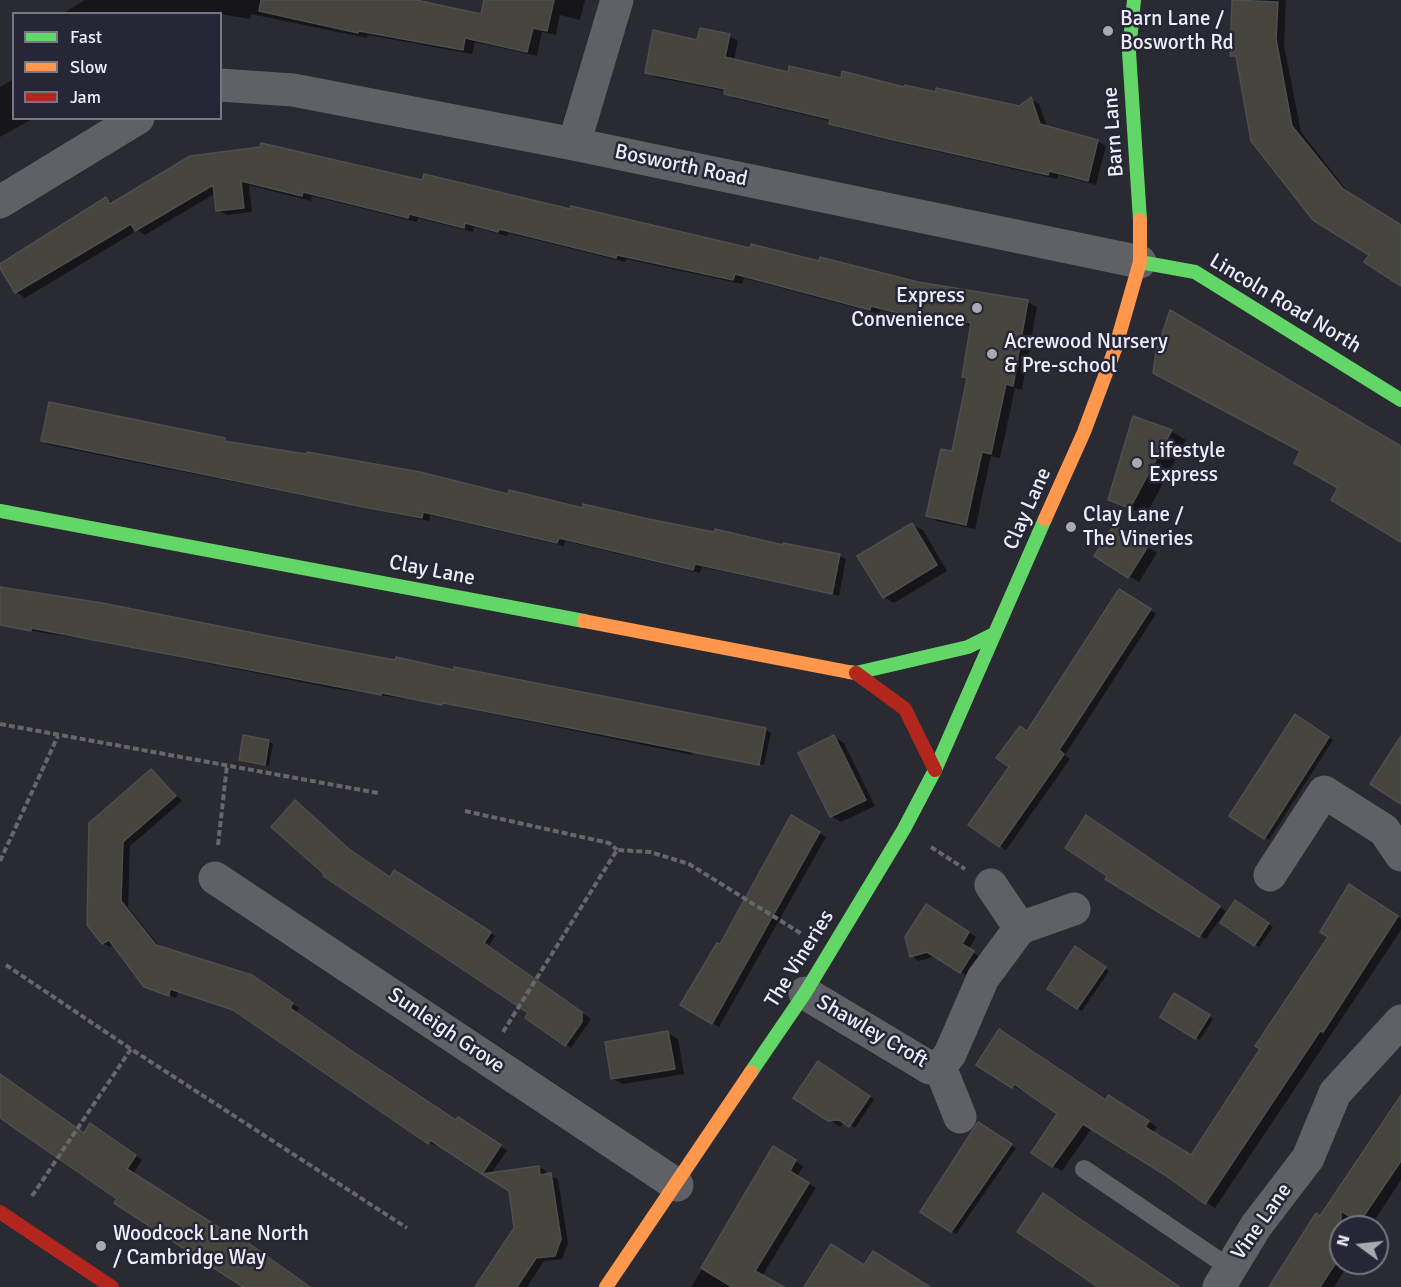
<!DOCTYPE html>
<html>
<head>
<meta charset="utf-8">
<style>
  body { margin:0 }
  #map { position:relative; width:1401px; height:1287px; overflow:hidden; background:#2a2a32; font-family:Signika,sans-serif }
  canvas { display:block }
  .legend { position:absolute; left:12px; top:12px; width:210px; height:108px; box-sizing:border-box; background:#262636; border:2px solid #767684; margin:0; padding:8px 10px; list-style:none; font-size:18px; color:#ededf8 }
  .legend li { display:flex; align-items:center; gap:12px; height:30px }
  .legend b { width:30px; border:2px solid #767684 }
  .north { position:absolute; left:1329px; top:1215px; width:60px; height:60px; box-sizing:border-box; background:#262636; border:2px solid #767684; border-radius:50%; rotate:285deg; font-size:16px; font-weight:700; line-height:24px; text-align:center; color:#ededf8 }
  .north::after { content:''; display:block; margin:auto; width:21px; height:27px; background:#a9a9b3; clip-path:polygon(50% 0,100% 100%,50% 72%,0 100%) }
</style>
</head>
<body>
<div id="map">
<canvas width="1401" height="1287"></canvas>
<ul class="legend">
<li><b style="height:8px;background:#63d668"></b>Fast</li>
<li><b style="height:8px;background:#ff974d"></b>Slow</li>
<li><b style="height:8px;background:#b3261e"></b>Jam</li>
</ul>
<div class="north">N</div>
</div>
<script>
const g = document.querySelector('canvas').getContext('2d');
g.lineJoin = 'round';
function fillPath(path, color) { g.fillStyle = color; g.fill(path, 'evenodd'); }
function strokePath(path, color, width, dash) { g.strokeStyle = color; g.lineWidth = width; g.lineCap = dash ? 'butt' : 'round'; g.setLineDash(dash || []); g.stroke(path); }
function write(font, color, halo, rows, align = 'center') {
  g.font = font + ' Signika,sans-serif'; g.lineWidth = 5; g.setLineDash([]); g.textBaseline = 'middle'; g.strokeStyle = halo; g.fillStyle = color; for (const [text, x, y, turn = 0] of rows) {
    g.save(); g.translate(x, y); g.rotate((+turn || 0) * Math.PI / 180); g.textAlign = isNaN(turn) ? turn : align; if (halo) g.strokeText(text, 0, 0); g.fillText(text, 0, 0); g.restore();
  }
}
const shadow = new Path2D(`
  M85,0H415L482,16L485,0H585L580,20L560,15L556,35L542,32L537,56L475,42L472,54L368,35L367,38L251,14L250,19L220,14H62Z
  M1234,0H1286L1284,45L1301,132L1351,196L1401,231V283L1371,255L1238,58L1231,55Z
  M729,36L738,41L734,60L789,74L906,89L1019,108L1031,99L1039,104L1048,128L1097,141L1106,146L1096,185L1058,175L1057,179L900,143L839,128L830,123L831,121L734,98L726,91L655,77L646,72L699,41Z
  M14,79V118H34L0,137V87Z
  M191,157L423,182L918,283L1028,302L1037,307L1022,390L1015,388L1000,458L991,456L975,529L937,521L928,516L953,453L968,378L972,326L930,319L929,323L880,310L879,314L744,278L742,284L626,259L625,262L508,233L507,236L474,227L473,232L418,218L417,222L312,196L311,201L249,185L252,212L227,215L218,210L216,193L145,235L138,230L25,298L16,292L0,265L106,199L114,203Z
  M1171,431L1186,440L1146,515L1110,500Z
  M224,439L231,443L839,556L846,559L839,596L702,567L700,573L565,541L564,546L430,515L429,521L49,445L43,441Z
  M912,525L923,530L947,571L894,603L884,597Z
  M1124,533L1157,553L1139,582L1096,556Z
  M0,588L334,651L455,671V669L766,730L771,733L764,765L693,752L692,755L449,705L331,688L97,641L0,626Z
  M1126,595L1156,614L1065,755L1070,759L1006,850L1000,846L1011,766L1028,732Z
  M1295,716L1333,740L1269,840L1231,816Z
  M834,737L844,743L875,806L841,822L831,816Z
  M269,741L273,744L269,766L240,759Z
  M151,770L182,801L130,846L128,907L161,948L254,979L299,1008L296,1013L430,1105L507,1150L491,1174L539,1167L546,1171V1175L558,1179L568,1243L562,1259L544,1261L527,1287H478L516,1229L510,1190L438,1143L435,1146L429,1142L239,1012L178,992L176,998L145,986L114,944L110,947L103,943L88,925Z
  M300,805L355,854L391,878L394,872L495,936L488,947L591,1019L571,1048L527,1018L530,1013Z
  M791,817L826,837L719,1027L682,1004L721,946Z
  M1093,821L1226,911L1206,939L1107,879L1109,875Z
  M1359,891L1401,919V930L1215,1208L1092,1128L1062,1171L1053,1166L1033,1152L1059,1114L1024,1089L1022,1091L978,1064L1118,1102L1157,1127L1153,1133L1192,1157Z
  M1240,905L1273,927L1259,947L1255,944Z
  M934,910L976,937L969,949L980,957L968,976L935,956L919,961L911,956Z
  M1075,948L1109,971L1082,1011L1049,989Z
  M1175,995L1213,1019L1200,1040L1162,1016Z
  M668,1033L678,1039L684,1074L623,1084L612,1079Z
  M818,1063L874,1099L855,1128L844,1121L840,1127L795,1098Z
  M0,1081L85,1134L97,1129L142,1160L133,1174L235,1239L244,1240L289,1271L287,1273L308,1287H247L9,1122L8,1125L0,1120Z
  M1401,1096V1180L1370,1227H1341V1263H1349L1334,1287H1271L1321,1218Z
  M979,1124L1016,1148L956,1234L922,1212Z
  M774,1148L803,1166L797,1177L816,1188L762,1276L781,1287H691L743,1203L740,1201Z
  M1044,1195L1171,1281L1167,1287H1097Z`);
const building = new Path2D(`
  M261,0H416L481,14L484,0H554L547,31L533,28L527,52L465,38L463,50L359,31L358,33L259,11Z
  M1232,0L1278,2L1276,39L1292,126L1343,189L1401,225V286L1364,262L1369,255L1313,220L1251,141L1236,56H1230Z
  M700,28L730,34L725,57L788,72L789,66L841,78L842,71L904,87L905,85L936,92V88L1019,106L1031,97L1040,124L1098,140L1088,181L1049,171L1048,175L889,139L829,124L830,119L724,94L725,89L645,73L653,30L697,40Z
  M261,143L422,180L424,174L570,209L571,206L750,248L751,244L819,261L820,257L918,282L1028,300L1013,386L1006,384L991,454L982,452L966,525L926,516L941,449L952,451L967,378L962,377L971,323L921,315L920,319L871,306L870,310L735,274L733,280L617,255L616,258L499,229L498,232L465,223L464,228L409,214L408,218L303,192L302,196L241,181L244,208L216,211L213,185L135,231L131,224L15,293L0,268V264L106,197L110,204L190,156L260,147Z
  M1170,310L1401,446V542L1331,500L1338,488L1294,463L1300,451L1153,373L1156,352Z
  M49,402L225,438L224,441L306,454L307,452L420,472L508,494L509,490L583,508V504L644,518L714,532L715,529L783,545V543L840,554L832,594L695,564L693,570L559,538L557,543L423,512L422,518L363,507L41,441Z
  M1133,416L1172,430L1130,508L1108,500Z
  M912,523L937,565L883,598L857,556Z
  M1114,525L1148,546L1128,578L1094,556Z
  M0,587L102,603L335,649L395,660L396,657L454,670V667L766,728L759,765L443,703L442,705L382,693L381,695L31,628V631L0,625Z
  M1119,589L1151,609L1059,750L1064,754L999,847L968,825L1009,767L996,758L1020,726L1027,731Z
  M1295,714L1329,737L1264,839L1229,816Z
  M243,735L269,740L265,765L239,760Z
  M834,735L866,800L830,817L798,753Z
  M1401,736V804L1370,784Z
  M151,769L176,796L123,842L121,901L156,945L252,975L293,1003L290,1008L352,1051L456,1120L458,1117L501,1145L482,1174L430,1140L428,1144L233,1010L170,989L169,996L144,987L109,940L102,944L87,925L89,823Z
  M295,800L349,849L390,877L394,870L491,932L484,943L582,1012V1022L565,1046L525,1018L528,1013L323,876L324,874L271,827Z
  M791,815L820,832L712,1024L680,1005L717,943L720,944Z
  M1086,815L1220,906L1199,937L1105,879L1107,876L1065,848Z
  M1349,884L1398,916L1323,1032L1320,1031L1205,1204L1165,1175L1083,1124L1052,1167L1031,1153L1057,1114L1014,1084L1012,1088L976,1065L999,1029L1106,1100L1108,1095L1149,1121L1145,1127L1191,1155L1260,1049L1255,1046L1328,937L1320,932Z
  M1235,900L1269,923L1254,946L1220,923Z
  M926,904L969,932L962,944L974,951L960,973L927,952L910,957L905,937Z
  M1075,946L1106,967L1077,1009L1047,989Z
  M1174,993L1210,1015L1195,1039L1160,1017Z
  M668,1031L675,1069L611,1079L605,1042Z
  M818,1061L870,1096L849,1127L839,1120L828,1121L793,1098Z
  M0,1074L84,1133L90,1123L136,1155L127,1169L234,1237L236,1234L310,1287H243L114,1203L117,1199L0,1118Z
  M1401,1095V1161L1359,1223L1341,1211V1255L1320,1287H1269L1316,1213L1320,1216Z
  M978,1122L1012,1144L951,1232L920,1212Z
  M773,1146L796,1160L790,1171L809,1183L755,1271L784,1287H732L701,1268Z
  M539,1166L540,1175L551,1173L561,1239L555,1256L536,1258L517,1287H475L514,1228L509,1191L482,1174Z
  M1043,1193L1080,1219L1180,1287H1098L1017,1232Z
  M831,1244L864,1265L873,1251L930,1287H804Z`);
const path = new Path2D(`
  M0,724L378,793
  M465,811L609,843L617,850
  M218,845L227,765
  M931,847L965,869
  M0,861L58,736
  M6,965L131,1049
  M503,1032L617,850L650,852L689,864L802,934
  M32,1196L131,1049L407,1228`);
const lane = new Path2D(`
  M1084,1169L1230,1268`);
const street = new Path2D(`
  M220,85L293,90L574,144L1140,262
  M574,144L617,0
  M0,202L138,118
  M1270,875L1324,792L1384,830L1401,855
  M215,878L677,1185
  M991,885L1020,928
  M805,993L930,1068L940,1067L950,1054L983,978L1020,928L1074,909
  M940,1067L960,1117
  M1219,1287L1256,1226L1308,1158L1335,1093L1401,1021`);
const fast = new Path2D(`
  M1134,0L1129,52L1140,220
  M1140,262L1195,272L1401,400
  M0,511L584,621
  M849,672L856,673L968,647L994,634
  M751,1072L805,993L904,829L935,770L1045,519`);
const slow = new Path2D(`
  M1045,519L1084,432L1115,349L1140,262V220
  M584,621L849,672
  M606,1287L751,1072`);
const jam = new Path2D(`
  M856,673L905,709L935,770
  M0,1212L112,1287`);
const markers = [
  [1108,31,6,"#a9a9b3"],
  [977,308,6,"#a9a9b3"],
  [992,354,6,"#a9a9b3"],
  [1137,463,6,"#a9a9b3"],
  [1071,527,6,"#a9a9b3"],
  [101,1246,6,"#a9a9b3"]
];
const poiNames = [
  ["Barn Lane /",1120,19],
  ["Bosworth Rd",1120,43],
  ["Express",965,296,"right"],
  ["Convenience",965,320,"right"],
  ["Acrewood Nursery",1004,342],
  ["& Pre-school",1004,366],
  ["Lifestyle",1149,451],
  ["Express",1149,475],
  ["Clay Lane /",1083,515],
  ["The Vineries",1083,539],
  ["Woodcock Lane North",113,1234],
  ["/ Cambridge Way",113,1258]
];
const streetNames = [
  ["Barn Lane",1114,132,-94],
  ["Bosworth Road",681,166,12],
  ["Lincoln Road North",1285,304,31],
  ["Clay Lane",1028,509,-66],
  ["Clay Lane",432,571,11],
  ["The Vineries",800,959,-58],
  ["Sunleigh Grove",446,1031,34],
  ["Shawley Croft",872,1032,30],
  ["Vine Lane",1262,1222,-55]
];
fillPath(shadow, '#0007');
fillPath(building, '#45453e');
strokePath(building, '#4e4e4f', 1.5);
strokePath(path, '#66666c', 4, [6, 3]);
strokePath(lane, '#606067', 18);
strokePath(street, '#606067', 33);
strokePath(fast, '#63d668', 14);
strokePath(slow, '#ff974d', 14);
strokePath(jam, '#b3261e', 14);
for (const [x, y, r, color] of markers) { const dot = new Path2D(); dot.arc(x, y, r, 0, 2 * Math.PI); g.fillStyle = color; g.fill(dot); strokePath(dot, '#262636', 2); }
write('21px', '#ededf8', '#262636', poiNames, 'left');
write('21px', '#ededf8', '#262636', streetNames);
</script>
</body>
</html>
